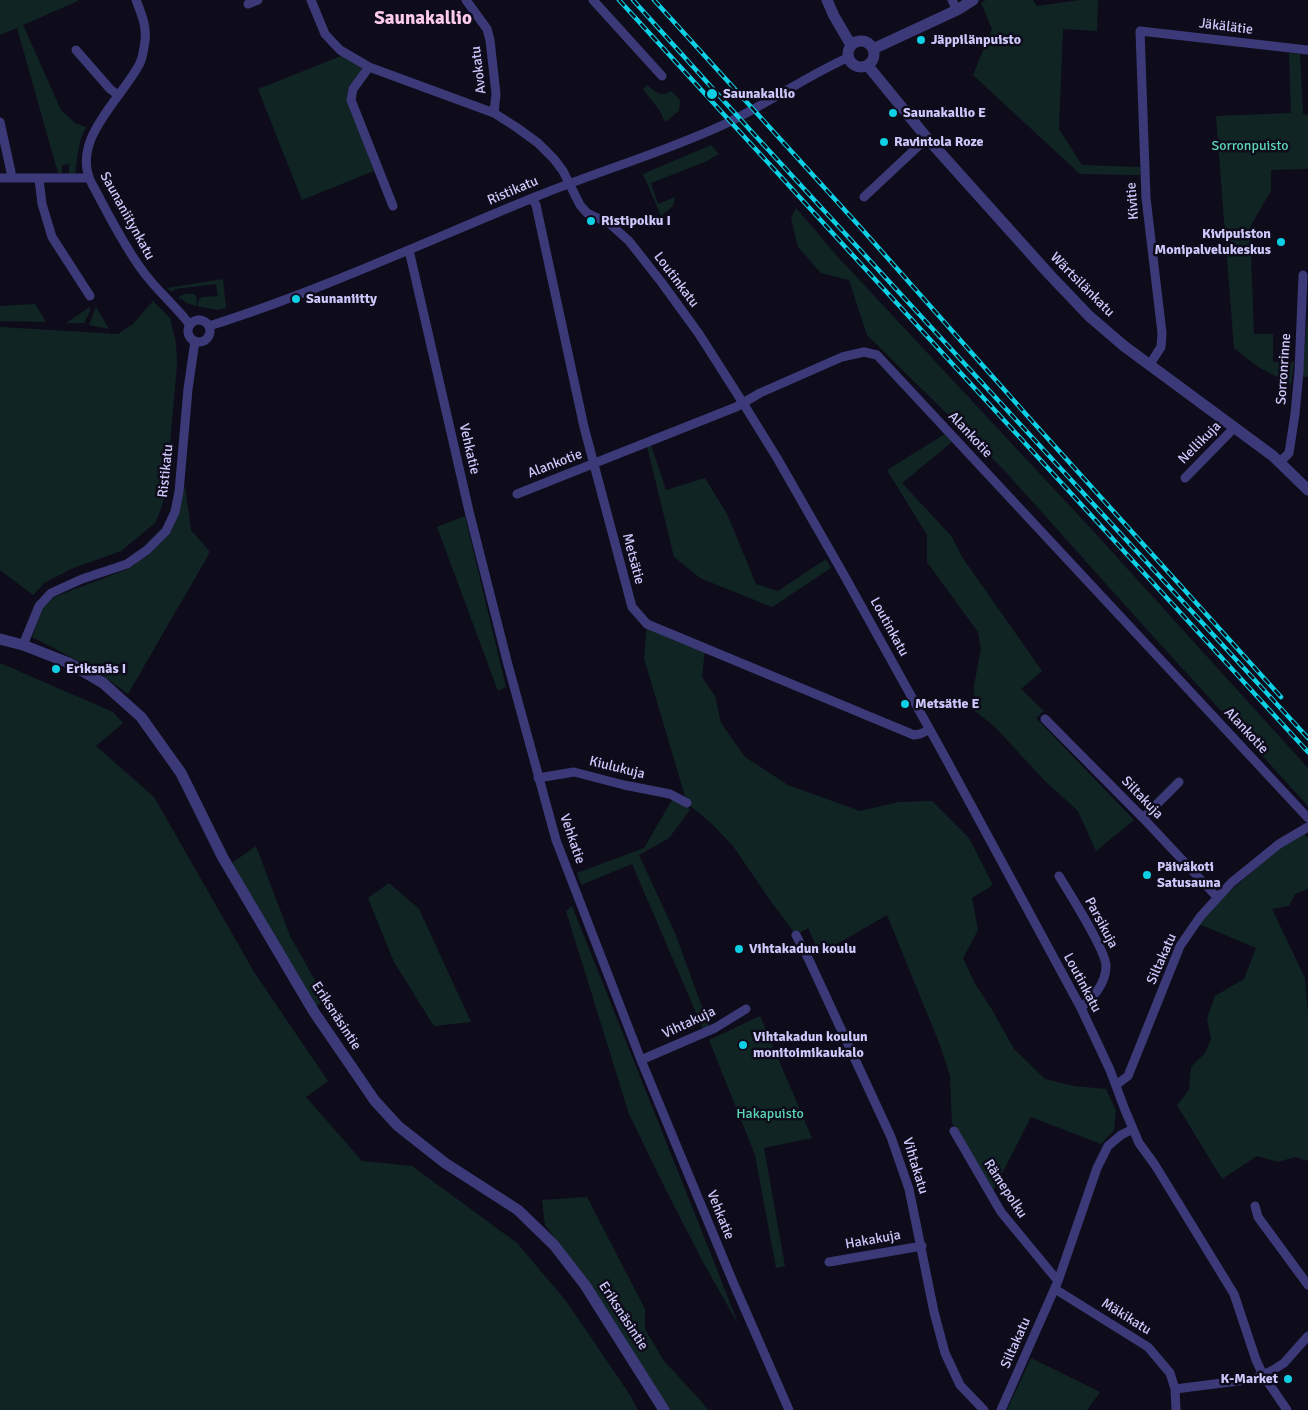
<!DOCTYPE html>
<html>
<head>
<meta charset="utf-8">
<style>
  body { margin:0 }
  canvas { display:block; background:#0e0c1b }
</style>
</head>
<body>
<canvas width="1308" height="1410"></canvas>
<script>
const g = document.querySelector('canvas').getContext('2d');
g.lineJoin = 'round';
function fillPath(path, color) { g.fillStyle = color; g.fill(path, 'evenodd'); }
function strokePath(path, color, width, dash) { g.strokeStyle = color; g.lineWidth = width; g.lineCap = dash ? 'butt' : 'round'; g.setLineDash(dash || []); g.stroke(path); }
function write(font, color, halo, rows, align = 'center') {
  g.font = font + ' Signika,sans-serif'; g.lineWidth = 5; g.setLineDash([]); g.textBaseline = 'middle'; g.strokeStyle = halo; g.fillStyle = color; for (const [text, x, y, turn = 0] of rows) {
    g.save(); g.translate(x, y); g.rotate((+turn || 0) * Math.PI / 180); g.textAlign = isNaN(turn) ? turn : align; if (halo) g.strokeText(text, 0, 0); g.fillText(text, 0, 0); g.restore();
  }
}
const green = new Path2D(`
  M0,0H78V1L23,25L61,110L75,123L86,127C78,141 77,159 75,175H69V164L62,165V173H58L17,28L0,35Z
  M986,0H1033L1037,6L1080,0H1098L1097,31L1063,29L1059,129L1082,165L1140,167V175L1080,174L973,75L992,29L981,3Z
  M1289,53L1300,54L1303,114L1308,115V169L1271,170V191L1250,227L1254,334H1273V362H1294L1291,384L1258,367L1234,348L1216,116L1291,113Z
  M341,56L364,68L349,88L347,95L374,171L302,200L258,89Z
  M647,85C656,92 660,98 671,91L680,100L679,111L665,122L660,111L643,89Z
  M711,145L719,154L707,161L651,183L658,204L675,197L673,206L661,216L643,174Z
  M796,208L838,257L1095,533L1308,768V806L1151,634L1005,471L867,335L849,280L821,273L798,247L791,218Z
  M223,279L226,308L217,310L197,306L199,299L203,297L218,296L216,284L175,289L172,292L166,288Z
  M185,294H194L197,298L196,306L187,303L178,297Z
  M153,301L170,318L176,343L177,364L166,491L160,512L155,523L121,551L71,569L44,583L33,595L0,570V327L118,334L133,324Z
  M35,304L46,322L0,321V306Z
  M90,307V311L84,323H66Z
  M96,307L109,329L89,325Z
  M1308,314V377H1301Z
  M945,434L952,442L902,483L952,537L962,557L1042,671L1021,689L1044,711L1036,718L1134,820L1096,851L1078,811L1045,781L995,727L975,711L974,686L981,649L978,632L927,562V535L887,470Z
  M651,445L666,490L705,478L727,514L756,584L778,591L826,559L831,568L772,607L700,578L674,557L647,446Z
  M185,486L191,530L210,552L128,694C98,671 66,654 32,637L43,608L54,597L128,569L152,552L171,531L179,514Z
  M465,516L506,687L498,691L437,527Z
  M647,624L705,649L702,677L715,696L721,723L745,757L788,785L860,811L899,802L932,801L969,838L993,885L972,898L978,930L963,958L975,984L991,1008L1014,1049L1045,1079L1073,1086L1106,1089L1116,1110L1114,1130L1101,1144L1031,1117L993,1191L952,1123L950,1076L940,1045L887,915L820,954L808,928L796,935L772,903L733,846L711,823L687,803L644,658Z
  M0,663L113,712L123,723L96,746L154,797L254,972L328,1081L306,1097L362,1161L412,1166L517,1243L566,1301L630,1395L638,1410H0Z
  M672,800L686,806L690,810L669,838L639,855L675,933L709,1026L703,1029L632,864L581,885L577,873L644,848Z
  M1304,833L1308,839V889L1295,894L1289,906L1272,909L1305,978L1308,1015V1161L1295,1157L1278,1162L1257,1156L1222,1179L1177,1105L1189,1090L1191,1067L1205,1053L1211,1039L1207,1019L1215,996L1244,979L1256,948L1199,924L1221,899L1268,858L1295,837Z
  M256,846L290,936L326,1000L315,1007L232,863Z
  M389,883L419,909L471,1022L434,1026L394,962L368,898Z
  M572,906L718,1272L738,1324L703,1262L664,1186L629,1114L566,911Z
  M760,1016L812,1138L764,1148L785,1266L776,1268L755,1155L709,1040Z
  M587,1197L645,1309V1329L664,1361L700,1400L708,1410H670L588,1282L545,1225L542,1200Z
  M1031,1358L1100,1392L1087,1410H1007Z`);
const minor = new Path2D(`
  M136,0C141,13 147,26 145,41C144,47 143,57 140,63C122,99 69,140 92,184C108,213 122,243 142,270C156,290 175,305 190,325
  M311,0L325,34L340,50L369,67L494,113L516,127L538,143L554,159L563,171L580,205L587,213L610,224L629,241L662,283L699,334L743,403L777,458L844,575L945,757L1081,1008L1110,1070L1125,1110L1139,1143L1155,1165L1234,1294L1256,1360L1263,1375L1287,1410
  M466,0L487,29L490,40L496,94L494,113
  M593,0L662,76
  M952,0L957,10
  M248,4L258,0
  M76,50L110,89L118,95
  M369,67L353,89L351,100L393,206
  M0,122L11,172V178
  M0,178H89
  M39,179L42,204L52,237L90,296
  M864,197L927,138
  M532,198L536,205L584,427L632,607L647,624L914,735L920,734L929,730
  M409,250L469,511L507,661L556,840L641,1060L733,1282L789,1410
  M188 331a11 11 0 1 1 22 0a11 11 0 1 1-22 0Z
  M209,326C320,291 427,241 535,197C598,171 663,153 725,124C767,104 805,77 847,58
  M1150,364L1161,347L1162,333L1146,198L1140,31L1308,50
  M1280,462L1289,453L1295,414L1299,371L1303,275
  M1185,478L1234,428
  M517,494L736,407L760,393L842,357L864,352L877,355L1308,818
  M23,645L39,606L51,593L82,579L127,564L147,550L166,531L175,512L179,492L188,389L195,341
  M1045,719L1143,818L1217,897
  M538,778L574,772L624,785L670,794L687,803
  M1143,818L1179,782
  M1059,876C1069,893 1106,950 1106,966C1106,984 1093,997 1081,1008
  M796,935L809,960L891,1137L909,1189L934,1312L945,1353L960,1385L984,1410
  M641,1060L715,1028L746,1009
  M1116,1085L1128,1076L1180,946L1200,917L1231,883L1279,844L1308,827
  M954,1131L1001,1212L1058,1281
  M1255,1206L1258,1217L1308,1285
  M829,1262L922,1246
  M1055,1289L1148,1347L1170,1373L1175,1389L1176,1410
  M1175,1389L1254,1379L1273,1370L1284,1363L1308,1336
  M1001,1410L1058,1281L1097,1168L1108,1146L1121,1135L1133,1129`);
const tertiary = new Path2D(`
  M827,0L834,16L851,45
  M848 54a13 13 0 1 1 26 0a13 13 0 1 1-26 0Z
  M873,49L957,10L973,0
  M868,66L927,138L1049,274L1089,316L1124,346L1273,456L1308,490
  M0,639L23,645L69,663L103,683L141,717L181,773L223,858L314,1012L375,1101L398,1126L445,1163L518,1210L554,1245L585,1285L664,1410`);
const rail = new Path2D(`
  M619,0L1308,752
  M633,0L751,131L1308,738
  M654,0L861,228L1032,421L1281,697`);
const markers = [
  [921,40,5,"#0dd0e4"],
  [712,94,6,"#0dd0e4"],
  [893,113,5,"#0dd0e4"],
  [884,142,5,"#0dd0e4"],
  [591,221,5,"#0dd0e4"],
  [1281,242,5,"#0dd0e4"],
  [296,299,5,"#0dd0e4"],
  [56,669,5,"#0dd0e4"],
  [905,704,5,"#0dd0e4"],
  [1147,875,5,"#0dd0e4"],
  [739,949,5,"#0dd0e4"],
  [743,1045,5,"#0dd0e4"],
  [1288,1379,5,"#0dd0e4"]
];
const streetNames = [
  ["Jäkälätie",1226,27,7],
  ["Avokatu",479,70,-97],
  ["Ristikatu",513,191,-23],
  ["Kivitie",1133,201,-94],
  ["Saunaniitynkatu",127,216,61],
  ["Loutinkatu",676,280,53],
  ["Wärtsilänkatu",1082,285,45],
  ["Sorronrinne",1284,369,-86],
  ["Alankotie",970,435,47],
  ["Nellikuja",1200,443,-45],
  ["Vehkatie",469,449,77],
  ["Alankotie",555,464,-21],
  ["Ristikatu",166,471,-84],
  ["Metsätie",633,559,75],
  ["Loutinkatu",889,627,61],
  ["Alankotie",1246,731,47],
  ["Kiulukuja",617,768,14],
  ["Siltakuja",1142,798,46],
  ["Vehkatie",572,839,71],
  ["Parsikuja",1101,923,62],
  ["Siltakatu",1162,959,-66],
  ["Loutinkatu",1082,983,62],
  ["Eriksnäsintie",336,1016,57],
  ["Vihtakuja",689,1023,-25],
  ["Vihtakatu",915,1166,73],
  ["Rämepolku",1005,1189,57],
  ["Vehkatie",720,1215,68],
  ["Hakakuja",873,1240,-10],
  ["Eriksnäsintie",623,1316,57],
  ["Mäkikatu",1126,1317,32],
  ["Siltakatu",1016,1343,-66]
];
const poiNames = [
  ["Jäppilänpuisto",931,40],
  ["Saunakallio",723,94],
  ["Saunakallio E",903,113],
  ["Ravintola Roze",894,142],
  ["Ristipolku I",601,221],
  ["Kivipuiston",1271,234,"right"],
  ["Monipalvelukeskus",1271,250,"right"],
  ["Saunaniitty",306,299],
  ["Eriksnäs I",66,669],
  ["Metsätie E",915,704],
  ["Päiväkoti",1157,867],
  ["Satusauna",1157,883],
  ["Vihtakadun koulu",749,949],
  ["Vihtakadun koulun",753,1037],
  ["monitoimikaukalo",753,1053],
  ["K-Market",1278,1379,"right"]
];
const parkNames = [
  ["Sorronpuisto",1250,146],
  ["Hakapuisto",770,1114]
];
const districtNames = [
  ["Saunakallio",423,19]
];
fillPath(green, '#0f2423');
strokePath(minor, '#3b3977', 9);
strokePath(tertiary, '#3b3977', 11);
strokePath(rail, '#0dd0e4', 4.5);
strokePath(rail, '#0e0c1b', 2.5, [8]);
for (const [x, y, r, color] of markers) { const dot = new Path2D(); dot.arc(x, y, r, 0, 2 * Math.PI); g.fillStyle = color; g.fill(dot); strokePath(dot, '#0e0c1b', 2); }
write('14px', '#cec9fc', '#0e0c1b', streetNames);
write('bold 14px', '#cec9fc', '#0e0c1b', poiNames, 'left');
write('14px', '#5bd6b6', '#0e0c1b', parkNames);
write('bold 19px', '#fccbeb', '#0e0c1b', districtNames);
</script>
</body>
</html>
